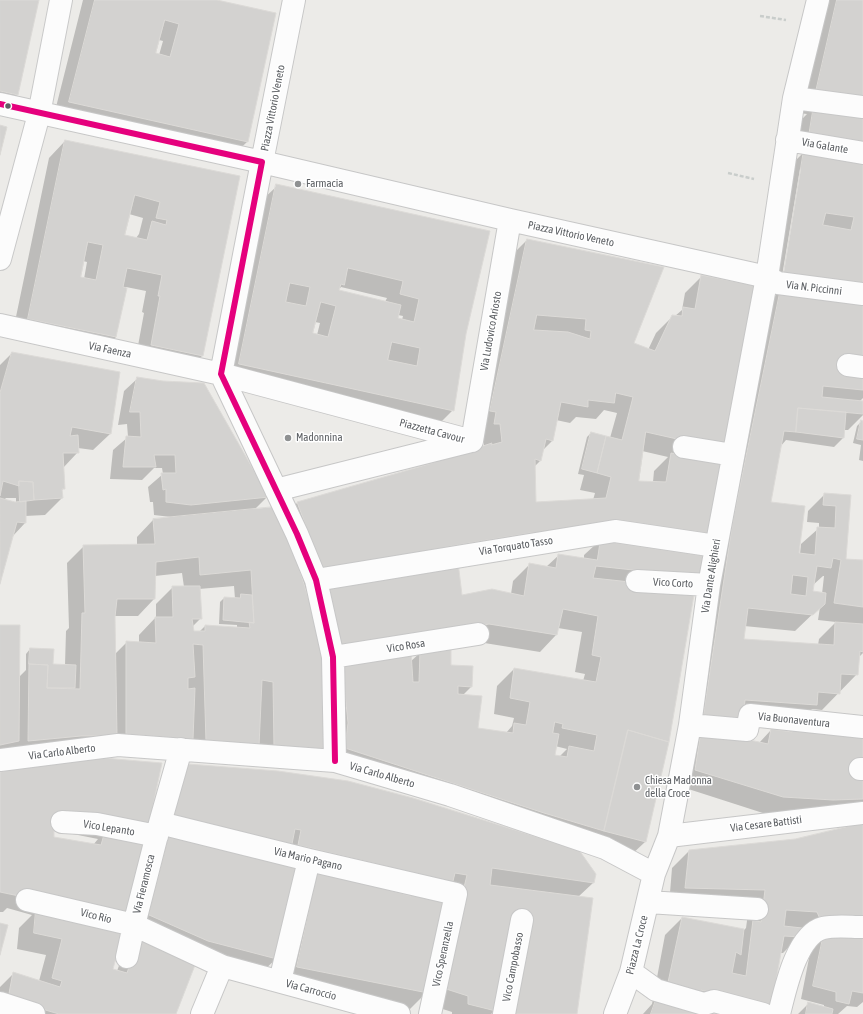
<!DOCTYPE html>
<html>
<head>
<meta charset="utf-8">
<style>
  body { margin:0 }
  canvas { display:block; background:#ecebe8 }
</style>
</head>
<body>
<canvas width="863" height="1014"></canvas>
<script>
const g = document.querySelector('canvas').getContext('2d');
g.lineJoin = 'round';
function fillPath(path, color) { g.fillStyle = color; g.fill(path, 'evenodd'); }
function strokePath(path, color, width, dash) { g.strokeStyle = color; g.lineWidth = width; g.lineCap = dash ? 'butt' : 'round'; g.setLineDash(dash || []); g.stroke(path); }
function write(font, color, halo, rows, align = 'center') {
  g.font = font + ' "Asap Condensed",sans-serif'; g.lineWidth = 3; g.setLineDash([]); g.textBaseline = 'middle'; g.strokeStyle = halo; g.fillStyle = color; for (const [text, x, y, turn = 0] of rows) {
    g.save(); g.translate(x, y); g.rotate((+turn || 0) * Math.PI / 180); g.textAlign = isNaN(turn) ? turn : align; if (halo) g.strokeText(text, 0, 0); g.fillText(text, 0, 0); g.restore();
  }
}
const shadow = new Path2D(`
  M0,0H38L17,95L4,108L0,107Z
  M83,0H213L247,142L230,158L53,119ZM159,40L163,41L159,55L155,53Z
  M826,0H863V398L859,402H863V415L848,430H843V438L834,447L786,440L780,447L770,502L797,554H800L801,544L819,528V523L807,522L808,511L825,494L850,496L845,560L863,561V653L859,657L857,674L822,710L812,709L800,722L752,718L749,740L759,743L771,730L786,732L792,725L863,734V814H766L679,786L765,306L776,295L767,294L788,168L802,154L793,153L798,123L807,114L798,113ZM800,169H802L783,283L781,282ZM823,576H824L822,594L812,592L813,585ZM820,607L818,620L836,622L819,639L818,645L742,640L744,626L795,631Z
  M65,141L239,177L202,356L185,372L135,362L144,313L142,312L146,291L126,287L116,337L99,353L12,336L49,158ZM129,214L143,218L139,234L136,238L124,235ZM83,261L87,262L84,279L80,278Z
  M277,186L489,232L465,334L453,410L436,427L223,380L260,202ZM341,287L387,298L385,302L338,291ZM398,315L403,316L402,320L397,319ZM315,322L320,323L317,335L312,333Z
  M527,240L633,344L648,350L656,333L673,316H675L682,310L685,293L702,276L686,589L668,742L645,842L628,858L323,750H109L12,757V747L0,758V626L19,677L26,670V654L30,649L52,665H65L66,631L69,628L67,563L84,546L137,545V537L153,520L171,517L154,515L153,502H150L148,487L163,474L162,468H154L142,480L110,479L113,450L128,437L127,424L118,425L124,391L138,378L267,497L254,510L280,520L297,503L429,465L484,446V441H478L510,257ZM604,410L617,413L610,438L591,433L587,437L578,474L584,475L580,490L595,493L593,500L535,503L534,467L540,461L542,451L552,441L556,420L570,423L576,417L596,419ZM642,451L668,457L654,471L653,482H638ZM596,544L584,555V559L559,555L546,567L530,564L513,581L511,594L462,596L330,587L316,624L305,589L433,562ZM182,573L184,587H173L156,604V617L139,635V643L127,642L115,654V616H138L154,599L155,576ZM234,586L235,599L224,598L220,602L219,624L237,625V628L205,626L199,632H193L192,627L201,618L199,589ZM558,628L582,632L575,672L585,674L583,681L514,669L497,686L494,714L514,718L512,726L506,733L477,729L463,695L471,687L450,666L421,652L410,662V652L472,641L540,652L556,635ZM555,746L567,749L559,757L554,756Z
  M12,353L110,434L93,450L78,448V452L63,468L64,488L61,491L62,498L45,515L25,516V523L12,537L0,580V365ZM6,498H16V503L4,500Z
  M861,422H863V461L859,460L861,445L853,443L857,426Z
  M104,759L112,970L117,971L120,963L116,962L120,952L175,1014H0V987L14,973L39,981L46,955L17,949L19,928L32,915L7,908L3,912H0V773ZM53,830L98,839L93,845L53,838Z
  M189,765L595,874L593,883L578,897L576,1014L497,1009L491,1014H452V1012L424,1003L427,992L410,1009L281,983L302,889L319,872L408,896L410,894L282,861L276,959L262,972L137,928L157,835Z
  M796,840L825,934L846,939L851,935L863,934V1002L857,1007L847,1006L838,1014H798L808,1004L824,1008V1005L801,999L811,948L800,936L783,953H780L765,1014H643L652,1004L665,935L682,918L744,930L746,928L749,906L669,905L672,868L689,851Z`);
const building = new Path2D(`
  M0,0H39L18,95L0,91Z
  M95,0H217L276,13L248,142L69,102ZM165,20L179,24L170,57L156,53Z
  M837,0H863V101L815,96Z
  M814,105L863,112V143L809,136Z
  M0,125L7,127L0,155Z
  M65,140L240,176L203,356L151,345L160,296H158L162,275L127,268L123,287L127,288L116,337L28,319ZM135,195L160,202L156,218L167,220L166,225L152,221L147,240L125,235ZM88,242L103,245L96,280L81,277Z
  M804,150L863,160V287L783,278ZM826,213L854,217L851,230L823,225Z
  M276,184L490,231L466,334L454,411L239,364ZM348,268L403,281L400,294L419,299L414,322L398,318L401,305L339,290L341,284L344,285ZM290,283L310,287L306,306L286,302ZM321,302L336,306L328,337L313,333ZM392,342L420,348L417,366L388,360Z
  M527,239L664,267L634,343L655,351L672,315L682,316L683,307L695,309L701,275L756,286L706,540L607,527L530,533L451,546L323,572L297,502L429,464L492,443L491,445L502,442L500,424H494L496,412L490,411ZM537,315L586,319L585,330L591,331L590,339L568,332L534,330ZM616,393L633,397L622,440L606,436L597,473L611,477L606,498L536,502L535,459L541,461L546,439L553,441L561,402L588,407V400L614,403ZM646,432L686,441L682,455L671,453L666,482L639,481Z
  M781,288L863,299V364L837,362V368L863,370V390L823,386L822,397L863,401V414L798,408L796,432L784,431L771,502L805,506L799,553L815,555L817,527L835,528L836,506L823,505L824,493L851,495L846,559L863,560V607L834,603L841,560L833,558L831,568L817,566L813,591L826,593L825,604L813,615L748,608L744,639L834,645L835,622L863,624V652L860,651L858,675L841,674L840,694L818,692L817,705L745,700L744,710L750,740L768,744L771,729L792,732V724L863,733V799L833,800L783,797L695,770L733,520ZM793,575L808,577L806,596L791,594Z
  M12,352L120,372L111,434L72,427L70,436L78,435L79,453H63L65,489H62L63,498L34,500L33,482L19,481V486L3,481L0,496V393Z
  M137,377L163,381L204,383L269,497L191,505L166,502V489L163,490L161,473H176L175,455H154L156,467H123L126,436L141,437L140,412H130Z
  M798,408L846,412L844,438L796,432Z
  M861,420L863,421V440L857,439Z
  M591,432L606,436L597,473L582,469Z
  M19,481L33,482L34,500L20,502Z
  M0,498L15,502L26,501V523L17,522L0,584Z
  M274,507L290,539L317,626L322,650L324,750L274,747L273,682L262,680L259,746L206,741L203,645L193,644L195,677L188,678V689L195,688L193,739L126,734V641L156,643L155,617H173L172,586H200L202,619H192L194,631H205V625L250,628L249,622L254,623L251,570L200,575L199,557L156,562L155,599H117L115,617L117,736H81L28,741L29,664L48,665L47,688L80,689L82,613H85L83,545L155,544L153,519Z
  M601,538L705,549L699,577L596,566L593,578L695,589L669,742L628,730L604,831L544,813L345,748L348,723L342,663L411,652L413,682H419L420,651L451,646V665L473,666L472,687L458,686V694L482,696L478,728L513,733L514,723L526,725L530,702L510,698L514,668L596,682L601,657L592,655L598,616L563,609L557,635L489,624L342,650L329,586L458,562L462,595L492,589L524,596L529,563L556,568L558,554L597,560ZM555,722L563,724L562,728L597,735L594,751L569,746L567,757L555,755L559,734L553,733Z
  M241,594L252,595L254,623L223,620L224,597L240,598Z
  M0,625H20L19,741L0,745Z
  M30,648L54,649L53,664L76,665L75,688H47L48,665L29,664Z
  M628,730L669,742L646,842L604,831Z
  M104,758L162,763L148,829L58,812L54,823V837L101,845L105,831L145,839L129,919L0,892V772L24,767Z
  M188,764L278,771L348,781L413,798L579,850L596,874L594,883L492,868L490,885L593,898L577,1014H514L508,1012L530,913L516,910L496,1011L468,1004V996L440,987L467,875L455,873L452,885L398,869L298,845L301,830L295,829L291,849L173,819Z
  M863,823V917L820,919L817,912L786,910L784,926L802,928L801,937L784,936L771,1009L701,990L700,996L667,987L682,917L744,929L741,955L736,952L732,973L746,976L753,920L761,922L765,890L685,888L689,850L795,839Z
  M170,833L296,866L277,959L208,941L149,915Z
  M318,871L411,896L412,890L450,901L428,993L297,967Z
  M36,910L124,928L113,969L127,973L136,947L137,934L197,960L176,1014H59L8,999L13,972L60,987L62,981L52,978L62,939L34,933Z
  M0,923L8,925L0,955Z
  M824,933L849,938L850,934L863,933V993L852,991L849,1004L836,1001V992L813,986Z
  M657,997L715,1013L716,1006L745,1014H651Z
  M808,1002L833,1009L832,1014H806Z`);
const path = new Path2D(`
  M760,16L786,20
  M728,173L754,179`);
const street = new Path2D(`
  M294,0L262,162L510,220L767,277L794,98L818,0
  M794,98L863,107
  M0,104L262,162L221,374L297,534L316,580L333,657L335,761
  M787,140L863,153
  M0,325L221,374L472,441
  M848,365L863,367
  M472,441L510,220
  M684,447L733,455
  M276,490L471,441
  M316,580L615,531L716,546
  M637,581L709,585
  M333,657L478,634
  M690,725L747,730L750,715L863,727
  M181,749L160,823L134,925L222,966L399,1014
  M0,760L118,745L335,761L450,795L605,848L654,874
  M860,769H863
  M62,822L97,824L157,836
  M160,823L309,860L456,894L430,1014
  M669,836L863,813
  M27,900L134,925L127,957
  M648,902L757,909
  M631,972L656,990L704,1004L714,1001L763,1014
  M280,981L309,860
  M0,1003L34,1014
  M202,1014L222,966
  M504,1014L522,920
  M615,1014L631,972L654,874L669,836L690,725L709,585L767,277L778,283L863,294
  M779,1014C785,991 796,935 823,928C835,925 850,927 863,927`);
const secondary = new Path2D(`
  M0,259L39,114L61,0`);
const bus1 = new Path2D(`
  M0,104L262,162L221,374L297,534L316,580L333,657L335,761`);
const markers = [
  [8,106,3.5,"#5d6064"],
  [298,184,4,"#8f9192"],
  [288,438,4,"#8f9192"],
  [637,787,4,"#8f9192"]
];
const streetNames = [
  ["Piazza Vittorio Veneto",273,108,-79],
  ["Via Galante",825,146,10],
  ["Piazza Vittorio Veneto",571,234,12],
  ["Via N. Piccinni",814,288,7],
  ["Via Ludovico Ariosto",491,331,-80],
  ["Via Faenza",110,350,12],
  ["Piazzetta Cavour",432,431,15],
  ["Via Torquato Tasso",516,546,-9],
  ["Via Dante Alighieri",711,576,-81],
  ["Vico Corto",673,583,3],
  ["Vico Rosa",406,646,-9],
  ["Via Buonaventura",794,720,6],
  ["Via Carlo Alberto",62,752,-7],
  ["Via Carlo Alberto",382,775,16],
  ["Via Cesare Battisti",766,824,-7],
  ["Vico Lepanto",109,828,9],
  ["Via Mario Pagano",308,859,13],
  ["Via Fieramosca",144,884,-76],
  ["Vico Rio",96,916,14],
  ["Piazza La Croce",637,945,-76],
  ["Vico Speranzella",443,954,-78],
  ["Vico Campobasso",513,967,-79],
  ["Via Carroccio",311,990,15]
];
const poiNames = [
  ["Farmacia",306,184],
  ["Madonnina",296,438],
  ["Chiesa Madonna",645,781],
  ["della Croce",645,794]
];
fillPath(shadow, '#0003');
fillPath(building, '#d3d2d0');
strokePath(building, '#dcdad7', 1);
strokePath(street, '#c7c7c7', 24);
strokePath(secondary, '#c9c9c9', 24);
strokePath(path, '#c9cdcb', 2.5, [4, 2]);
strokePath(street, '#fcfcfc', 22);
strokePath(secondary, '#fcfcfc', 22);
strokePath(bus1, '#e5007d', 6);
for (const [x, y, r, color] of markers) { const dot = new Path2D(); dot.arc(x, y, r, 0, 2 * Math.PI); g.fillStyle = color; g.fill(dot); strokePath(dot, '#fff', 1.5); }
write('11px', '#5d6064', '#fff', streetNames);
write('11px', '#5d6064', '#fff', poiNames, 'left');
</script>
</body>
</html>
